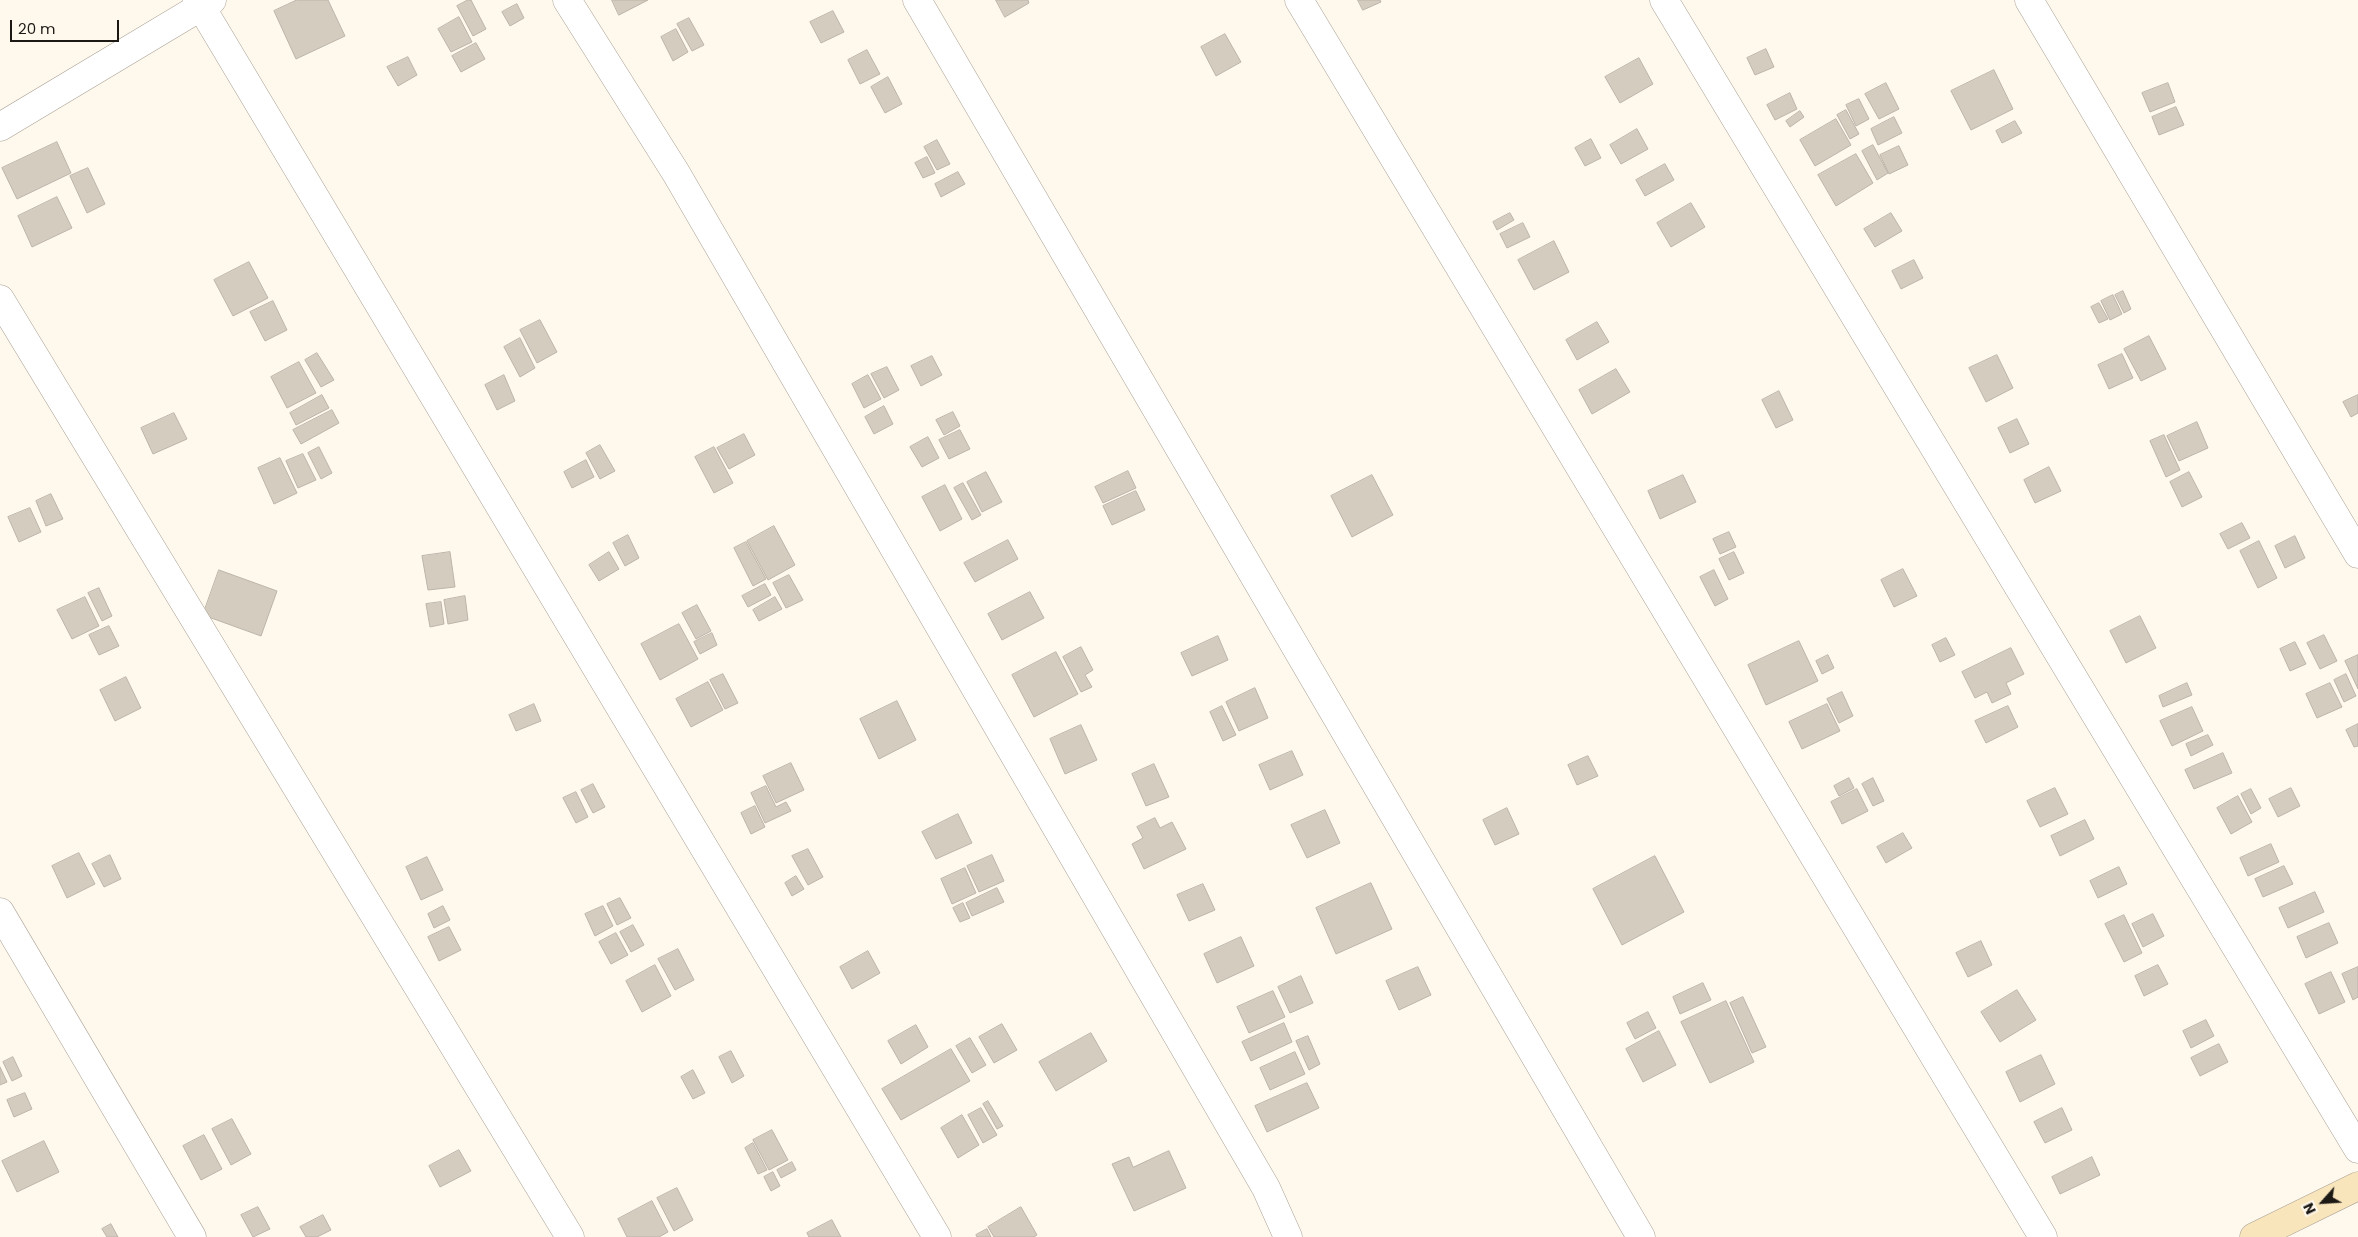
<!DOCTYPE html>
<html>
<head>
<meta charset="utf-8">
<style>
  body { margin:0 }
  #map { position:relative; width:2358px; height:1237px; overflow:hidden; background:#fff8ed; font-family:Poppins,sans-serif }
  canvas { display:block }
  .north { position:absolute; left:2298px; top:1177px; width:50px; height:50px; -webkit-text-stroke:4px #fff8ed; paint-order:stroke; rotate:244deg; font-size:14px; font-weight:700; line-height:20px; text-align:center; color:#1c1915 }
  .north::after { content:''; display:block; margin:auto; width:18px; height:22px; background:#1c1915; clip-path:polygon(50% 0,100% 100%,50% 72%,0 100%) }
  .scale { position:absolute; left:10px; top:20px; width:109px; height:22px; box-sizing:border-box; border:2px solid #1c1915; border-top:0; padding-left:6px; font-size:15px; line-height:18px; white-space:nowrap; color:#1c1915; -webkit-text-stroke:4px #fff8ed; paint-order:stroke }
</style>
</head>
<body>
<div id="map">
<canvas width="2358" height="1237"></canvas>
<div class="north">N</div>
<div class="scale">20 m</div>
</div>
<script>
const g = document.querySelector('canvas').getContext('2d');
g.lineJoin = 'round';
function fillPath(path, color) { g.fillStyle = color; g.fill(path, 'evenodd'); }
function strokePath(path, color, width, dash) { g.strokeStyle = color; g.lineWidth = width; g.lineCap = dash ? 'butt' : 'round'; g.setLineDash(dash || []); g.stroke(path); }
const building = new Path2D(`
  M297,0H328L345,36L296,59L274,11Z
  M468,0H471L486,29L473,36L457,6Z
  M612,0H648L619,15Z
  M996,0H1028L1029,3L1005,17Z
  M1358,0H1380L1381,2L1363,10Z
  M517,4L524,18L510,26L502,12Z
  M833,11L844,32L821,43L810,22Z
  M459,17L472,42L451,52L438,29Z
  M689,18L704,45L692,51L677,24Z
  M676,29L688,52L673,61L661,37Z
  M1225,34L1241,62L1216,76L1201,47Z
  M476,43L485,59L461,72L452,56Z
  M1766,49L1774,67L1755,75L1747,58Z
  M867,50L880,74L860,84L848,60Z
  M408,57L417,75L398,86L387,67Z
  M1639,58L1653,84L1620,103L1605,77Z
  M1994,70L2013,109L1971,130L1951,91Z
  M888,77L902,104L885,113L871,87Z
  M1886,83L1899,109L1879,119L1865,94Z
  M2168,83L2175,102L2150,112L2142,93Z
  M1790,93L1797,109L1775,120L1767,105Z
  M1859,99L1869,119L1856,126L1846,105Z
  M2176,107L2184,125L2159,135L2152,117Z
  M1846,110L1859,134L1850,139L1837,115Z
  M1800,111L1804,117L1790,127L1786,121Z
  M1894,117L1902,133L1878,145L1871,129Z
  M1836,119L1851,145L1815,166L1800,140Z
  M2015,121L2022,133L2002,143L1996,131Z
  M1637,129L1648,149L1621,164L1610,145Z
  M1591,139L1601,158L1585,166L1575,148Z
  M937,140L950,164L937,170L924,147Z
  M57,142L71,173L17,199L2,168Z
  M1873,145L1888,173L1877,180L1862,151Z
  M1899,146L1908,165L1889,174L1880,155Z
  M1856,154L1873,183L1836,206L1818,175Z
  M927,157L935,173L923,178L915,163Z
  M1665,164L1674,180L1645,196L1636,180Z
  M88,168L105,204L87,213L70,176Z
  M958,172L965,184L941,197L935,184Z
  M57,197L72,228L32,247L18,216Z
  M1691,203L1705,227L1671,247L1657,223Z
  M1510,213L1514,220L1497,230L1493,222Z
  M1891,213L1902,231L1875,247L1864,229Z
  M1523,223L1530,237L1507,248L1500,234Z
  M1554,241L1569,272L1534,290L1518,260Z
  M1914,260L1923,278L1901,289L1892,271Z
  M249,262L268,298L233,316L214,280Z
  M2123,291L2131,309L2124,313L2115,295Z
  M2113,295L2122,314L2110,320L2101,301Z
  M273,301L287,330L265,341L250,312Z
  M2099,303L2108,319L2099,323L2091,307Z
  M540,320L557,352L537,363L520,330Z
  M1597,322L1609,342L1577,360L1566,340Z
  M2149,336L2166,369L2141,381L2124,349Z
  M520,338L535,368L520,377L504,347Z
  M317,353L334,380L321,387L305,360Z
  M2122,354L2133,378L2109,389L2098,365Z
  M1997,355L2013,388L1986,402L1969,368Z
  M932,356L942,375L921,386L911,366Z
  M299,362L316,393L287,408L271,377Z
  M887,367L899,390L884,398L871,374Z
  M1616,369L1630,392L1592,414L1579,390Z
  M504,375L515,401L497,410L485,385Z
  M868,375L881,399L864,408L852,384Z
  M1779,391L1793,420L1776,428L1762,400Z
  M322,395L329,408L296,425L290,413Z
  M2358,395V413L2351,417L2343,402Z
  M884,406L893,424L874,434L865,417Z
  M332,410L339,423L301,444L293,430Z
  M953,412L960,426L944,435L936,420Z
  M174,413L187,439L153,454L141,428Z
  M2017,419L2029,444L2010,453L1998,428Z
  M2197,422L2208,448L2179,461L2167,436Z
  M960,430L970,449L949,459L939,440Z
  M744,434L755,455L729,469L717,448Z
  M2164,435L2180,470L2166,477L2150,441Z
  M928,437L939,458L922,467L910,447Z
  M600,445L615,471L600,479L586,453Z
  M319,447L332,473L321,479L308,453Z
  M714,447L733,483L714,493L695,457Z
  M303,454L316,480L298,488L286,461Z
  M280,458L297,493L274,504L258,468Z
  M586,460L594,477L572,488L564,472Z
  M2049,467L2061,491L2035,503L2024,480Z
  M1128,471L1136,488L1103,503L1095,487Z
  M986,472L1002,502L982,512L967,482Z
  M2189,472L2202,497L2182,507L2170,482Z
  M1372,475L1393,515L1352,537L1331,496Z
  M1683,475L1696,502L1660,519L1648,491Z
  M963,483L981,515L972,520L954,488Z
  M945,485L962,519L940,531L922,497Z
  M1136,491L1145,510L1112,525L1103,506Z
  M51,494L63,519L46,526L36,501Z
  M30,508L41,532L19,542L8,517Z
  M2242,523L2250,538L2228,549L2220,534Z
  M774,526L795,565L768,580L747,541Z
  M1729,532L1736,547L1720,554L1713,539Z
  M628,535L639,558L625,566L613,543Z
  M2295,536L2305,558L2285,568L2275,546Z
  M1008,540L1018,559L975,582L964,563Z
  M2259,541L2277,578L2258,588L2240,551Z
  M746,542L766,579L753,586L734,548Z
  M450,552L455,587L428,590L422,556Z
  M609,552L619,569L599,581L589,565Z
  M1734,552L1744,573L1729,580L1719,559Z
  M1903,569L1917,596L1894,607L1881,580Z
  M219,570L277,591L261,636L203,615Z
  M1714,570L1728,599L1715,606L1700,577Z
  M789,575L803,600L786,608L773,583Z
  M765,584L771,595L748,607L742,596Z
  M99,588L112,616L102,621L88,593Z
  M1030,592L1044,618L1002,640L988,614Z
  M465,596L468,620L448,624L444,600Z
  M85,597L99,626L72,639L57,610Z
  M775,597L782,609L759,621L753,610Z
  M441,602L444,624L430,627L426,604Z
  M697,605L711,631L696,639L682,613Z
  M2140,616L2156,648L2126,663L2110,631Z
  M679,624L698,659L660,680L641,644Z
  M109,626L119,646L99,655L89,635Z
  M712,633L717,645L700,654L694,642Z
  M2324,635L2337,661L2320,669L2307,643Z
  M1218,636L1228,660L1192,676L1181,653Z
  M1946,638L1955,655L1940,662L1932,645Z
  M1799,641L1818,681L1766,705L1748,665Z
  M2295,642L2306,664L2290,671L2280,649Z
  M1081,647L1093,670L1085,675L1092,687L1081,692L1063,657Z
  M2011,648L2024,674L2006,683L2011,694L1992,703L1987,692L1975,698L1962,672Z
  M1056,652L1078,694L1034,717L1012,675Z
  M1828,655L1834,668L1822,674L1816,661Z
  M2358,655V689L2345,661Z
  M723,674L738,703L725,709L710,680Z
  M2346,674L2356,696L2344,702L2334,680Z
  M126,677L141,708L115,721L100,690Z
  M708,682L723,710L691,727L676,699Z
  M2187,683L2192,695L2163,707L2159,696Z
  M2330,683L2342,707L2317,718L2306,694Z
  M1255,688L1268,718L1239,731L1226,702Z
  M1842,692L1853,716L1839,723L1827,699Z
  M897,701L916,740L879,759L860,719Z
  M534,704L541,721L516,731L509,715Z
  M1827,704L1840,731L1802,749L1789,722Z
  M1222,706L1236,735L1223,741L1210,712Z
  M2008,706L2018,727L1986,743L1975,721Z
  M2192,707L2203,731L2172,746L2160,721Z
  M2358,724V746L2354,747L2346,730Z
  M1081,725L1097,760L1065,774L1050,739Z
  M2208,735L2213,745L2191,756L2186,744Z
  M1292,751L1303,775L1270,790L1259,765Z
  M2223,753L2232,773L2194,789L2185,770Z
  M1588,756L1598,776L1577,785L1568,765Z
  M791,763L804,790L776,803L763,776Z
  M1154,764L1169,797L1146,806L1132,774Z
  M1849,778L1854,788L1839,796L1834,786Z
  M1873,778L1884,801L1873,806L1862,784Z
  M593,784L605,807L593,813L581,790Z
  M766,786L776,807L786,802L791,811L765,823L751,793Z
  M2055,788L2068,814L2040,827L2027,801Z
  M2291,788L2300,806L2278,817L2269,799Z
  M1857,789L1868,811L1842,824L1831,802Z
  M2251,789L2261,808L2251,814L2241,794Z
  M576,792L588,817L576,823L563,798Z
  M2238,796L2252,822L2231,834L2217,808Z
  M755,806L765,827L751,834L741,813Z
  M1507,808L1519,834L1495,845L1483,820Z
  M1325,810L1340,843L1307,858L1291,825Z
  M958,814L972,843L936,859L922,832Z
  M1155,818L1160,828L1172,822L1186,849L1144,869L1132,844L1143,838L1137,827Z
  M2085,820L2094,839L2060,856L2051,836Z
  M1903,833L1912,848L1886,863L1877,847Z
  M2271,844L2279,862L2248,876L2240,858Z
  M808,849L823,877L808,885L792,856Z
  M79,853L95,884L67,898L52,866Z
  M110,855L121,879L104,887L92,864Z
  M992,855L1004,881L979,892L967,866Z
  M1655,856L1684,912L1622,945L1593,889Z
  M427,857L443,890L421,900L406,867Z
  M2284,866L2293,884L2263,897L2255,879Z
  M2119,867L2127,884L2098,898L2090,881Z
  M965,868L976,893L952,904L941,879Z
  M796,876L804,889L792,896L785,883Z
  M1371,883L1392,929L1336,954L1316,908Z
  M1203,884L1215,910L1189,921L1177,895Z
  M997,888L1004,902L972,916L966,903Z
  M2315,892L2324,912L2288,928L2279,908Z
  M620,898L631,918L617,925L607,904Z
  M963,903L970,918L960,922L953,908Z
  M443,906L450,920L434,928L428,914Z
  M603,906L613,926L595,936L585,914Z
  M2153,914L2164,936L2143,947L2132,924Z
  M2124,915L2142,953L2124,962L2105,924Z
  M2329,923L2338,943L2306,958L2297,937Z
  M633,925L644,945L631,952L620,932Z
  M449,927L461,950L439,961L428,937Z
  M616,933L628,955L611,964L599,942Z
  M1241,937L1254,966L1217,983L1204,954Z
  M1981,941L1992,965L1968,977L1956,953Z
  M678,949L694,980L675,990L658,959Z
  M868,951L880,973L852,989L840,967Z
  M655,965L671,996L642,1012L626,981Z
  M2158,965L2168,984L2144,996L2135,976Z
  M1418,967L1431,995L1399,1010L1386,981Z
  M2358,967V997L2353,1000L2342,974Z
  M2331,972L2345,1002L2319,1014L2305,984Z
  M1301,976L1313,1003L1290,1013L1278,987Z
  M1703,983L1711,1000L1680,1014L1673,997Z
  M2017,990L2036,1020L2000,1042L1981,1012Z
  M1273,991L1285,1017L1249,1033L1237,1007Z
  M1743,997L1766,1047L1752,1053L1730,1003Z
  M1726,1001L1754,1062L1710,1083L1681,1022Z
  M1648,1012L1656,1028L1635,1039L1627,1023Z
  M2206,1020L2214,1036L2191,1048L2183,1031Z
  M1284,1023L1292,1042L1251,1061L1242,1042Z
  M1002,1024L1017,1050L994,1063L979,1037Z
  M916,1025L928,1047L901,1064L888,1041Z
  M1659,1031L1676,1065L1643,1082L1626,1049Z
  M1091,1033L1107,1061L1056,1091L1039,1062Z
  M1308,1036L1320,1064L1309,1070L1296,1041Z
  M970,1038L986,1065L972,1073L956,1046Z
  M2219,1044L2228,1062L2200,1076L2191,1058Z
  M951,1049L970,1081L901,1120L882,1089Z
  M731,1051L744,1076L732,1083L719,1057Z
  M1295,1052L1305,1074L1270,1090L1260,1068Z
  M2041,1055L2055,1084L2020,1102L2006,1072Z
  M13,1057L22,1076L12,1081L3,1062Z
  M0,1067L7,1082L0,1085Z
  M693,1070L705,1093L693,1099L681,1077Z
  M1307,1083L1319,1108L1267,1132L1255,1106Z
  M25,1093L32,1109L14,1117L7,1100Z
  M988,1101L1003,1126L997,1129L983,1104Z
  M981,1108L997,1135L983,1143L968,1115Z
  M2062,1108L2072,1130L2045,1143L2034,1122Z
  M962,1115L979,1145L958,1158L941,1128Z
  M232,1119L251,1154L231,1165L212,1129Z
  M772,1130L788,1160L769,1170L753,1140Z
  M204,1135L222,1169L201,1180L183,1146Z
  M44,1141L59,1172L17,1192L2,1161Z
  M753,1143L767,1170L758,1174L745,1148Z
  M459,1150L471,1171L440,1187L429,1166Z
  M1169,1151L1186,1188L1134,1211L1112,1164L1129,1157L1133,1167Z
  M2092,1157L2100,1175L2060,1194L2052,1177Z
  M792,1162L796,1170L781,1178L777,1170Z
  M773,1172L780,1186L771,1191L764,1177Z
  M677,1188L693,1220L674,1231L657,1198Z
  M652,1201L668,1232L659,1237H627L618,1219Z
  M258,1207L270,1229L253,1237L241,1215Z
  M1021,1207L1037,1235L1034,1237H994L988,1227Z
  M323,1215L331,1230L317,1237H306L300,1227Z
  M832,1220L841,1237H809L807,1233Z
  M111,1224L118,1237H107L102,1229Z
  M987,1229L991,1237H977L976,1235Z`);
const street = new Path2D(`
  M197,0L937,1237
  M567,0L676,173L1266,1188L1288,1237
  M917,0L1641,1237
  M1299,0L2043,1237
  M1664,0L2358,1149
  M2029,0L2358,554
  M0,127L212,0
  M0,299L570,1237
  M0,912L192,1237`);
const secondary = new Path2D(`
  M2254,1237L2358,1186`);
fillPath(building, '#d4ccbf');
strokePath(building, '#bcb4a8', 1);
strokePath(street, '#a9a195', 29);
strokePath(secondary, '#a9a195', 29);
strokePath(street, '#fff', 28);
strokePath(secondary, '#f9e5bc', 28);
</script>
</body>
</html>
